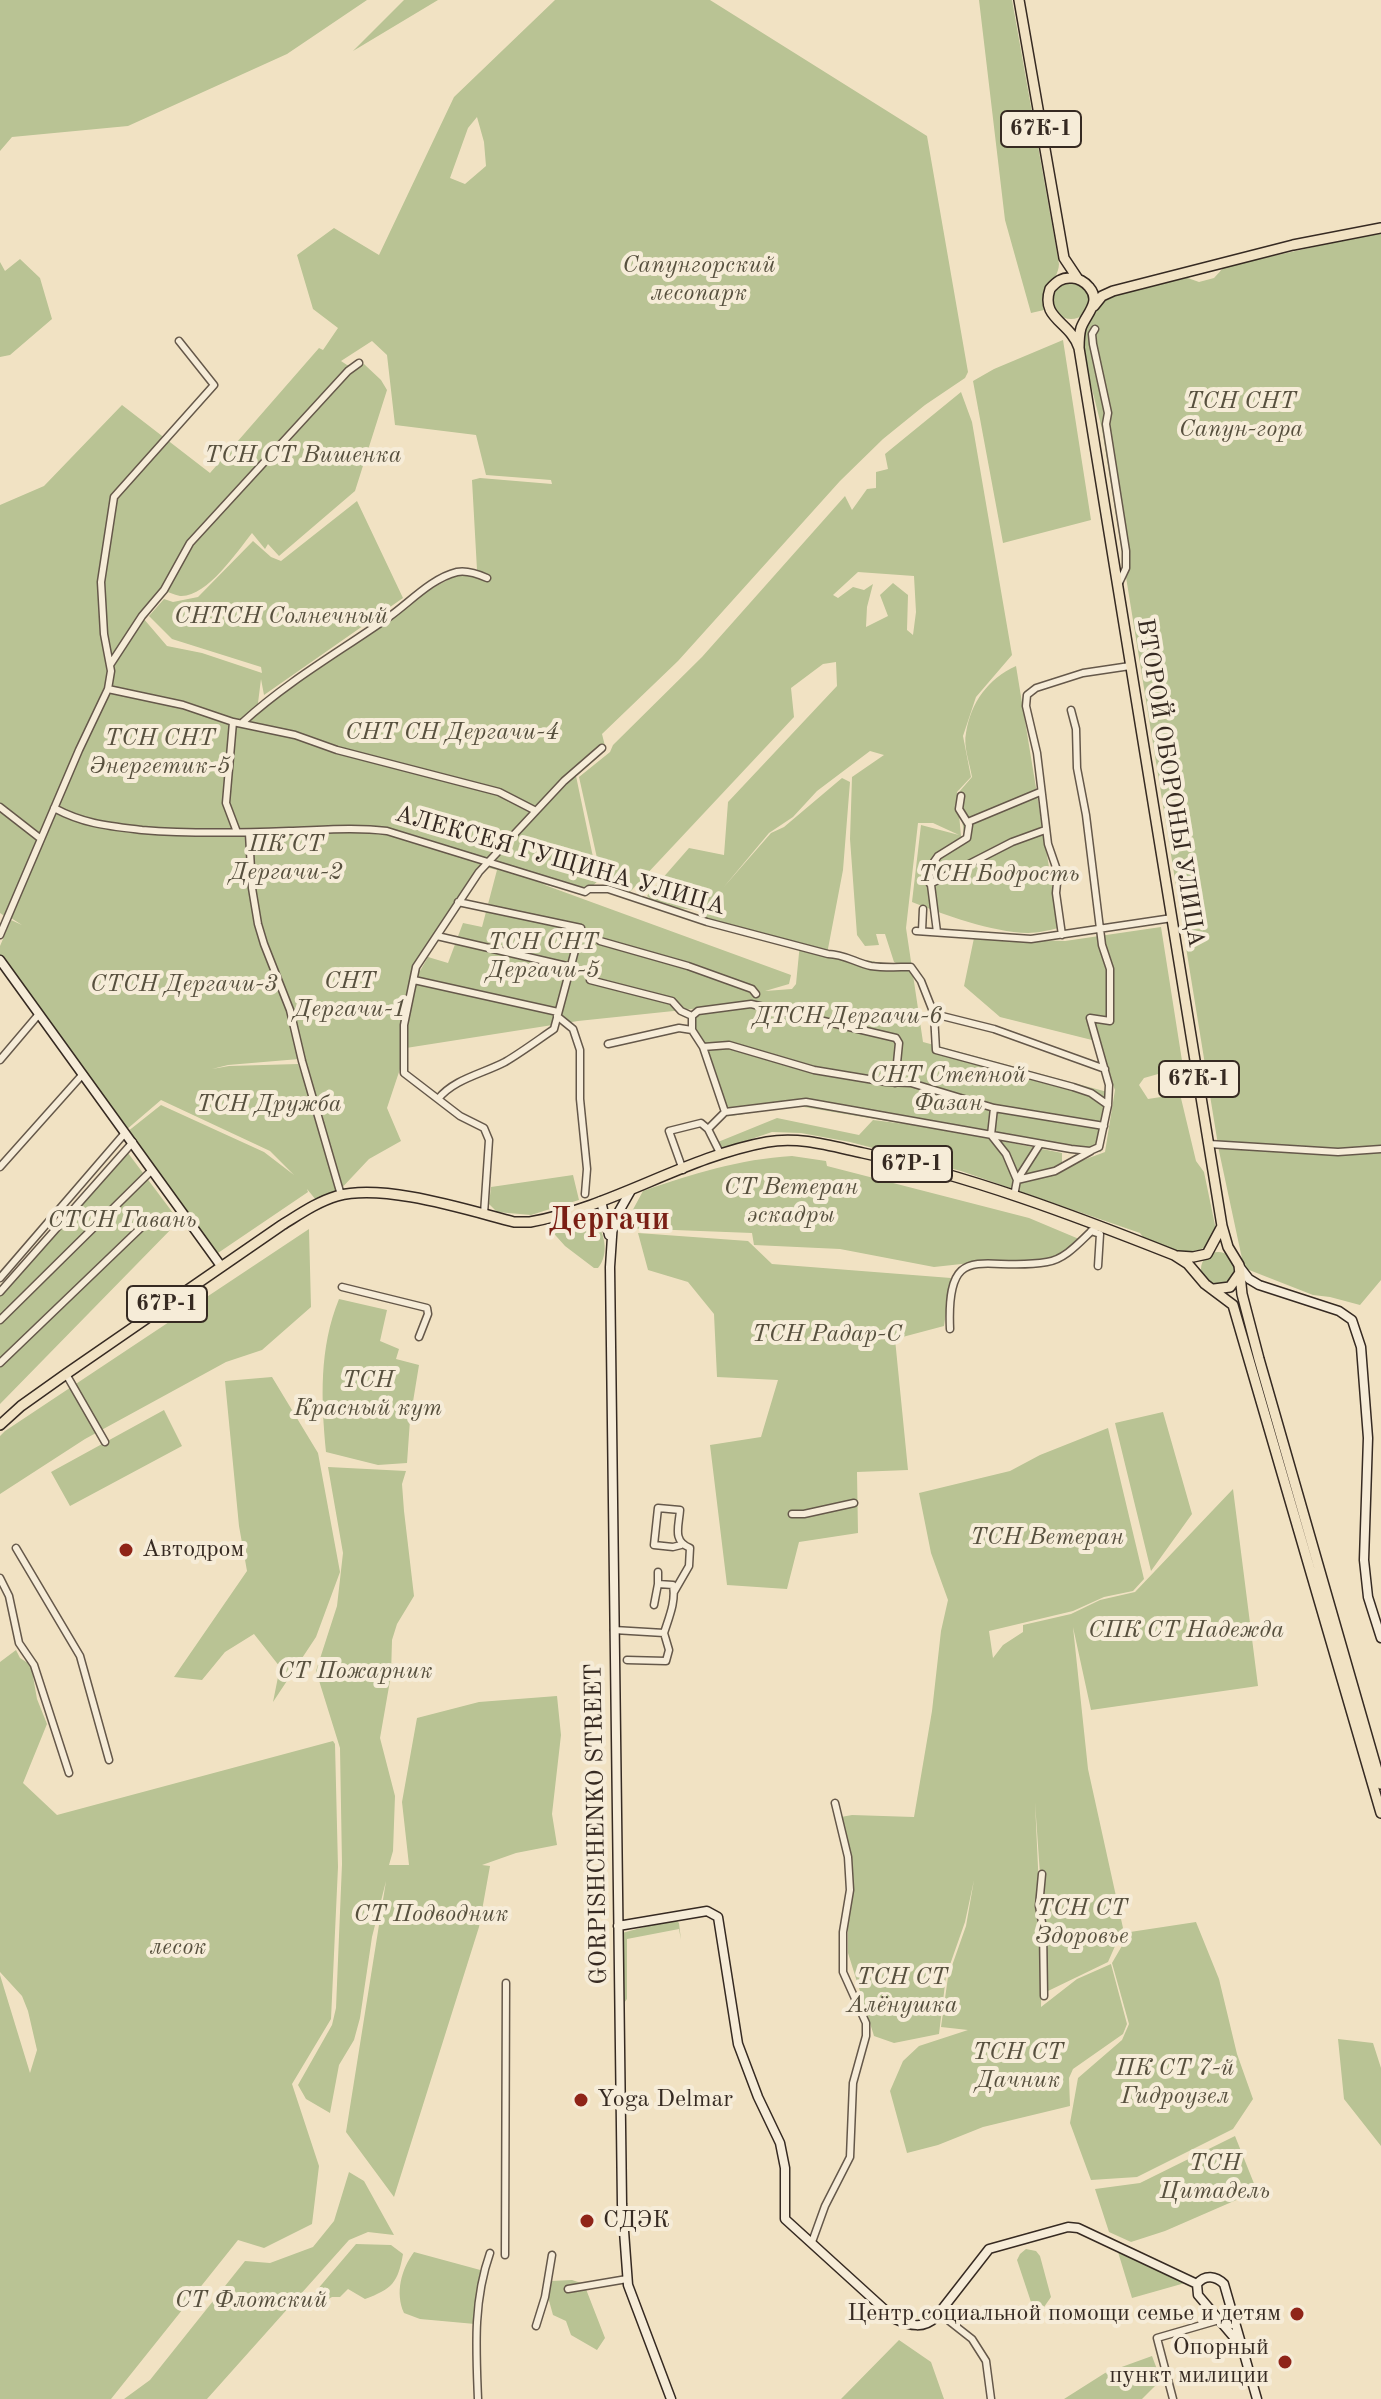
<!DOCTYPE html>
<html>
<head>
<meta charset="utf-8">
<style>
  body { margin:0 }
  canvas { display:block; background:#f1e2c3 }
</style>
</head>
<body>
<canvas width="1381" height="2399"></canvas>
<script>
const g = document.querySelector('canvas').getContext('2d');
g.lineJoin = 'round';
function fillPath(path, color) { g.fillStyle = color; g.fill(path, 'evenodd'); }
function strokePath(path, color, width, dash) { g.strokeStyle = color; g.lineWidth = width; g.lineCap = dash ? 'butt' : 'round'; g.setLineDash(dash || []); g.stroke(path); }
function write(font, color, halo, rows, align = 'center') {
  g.font = font + ' "Old Standard TT",serif'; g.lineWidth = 8; g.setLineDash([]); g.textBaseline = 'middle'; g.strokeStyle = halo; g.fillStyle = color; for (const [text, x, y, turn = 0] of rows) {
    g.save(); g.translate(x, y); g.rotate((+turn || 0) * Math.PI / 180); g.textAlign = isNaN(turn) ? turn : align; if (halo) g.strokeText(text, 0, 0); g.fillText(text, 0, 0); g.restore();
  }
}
const green = new Path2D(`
  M0,0H367L287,54L128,126L12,137L0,151Z
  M404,0H438L353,51Z
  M555,0H710L927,136L968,372L965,378L925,405L883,439L840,481L678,661L602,734L606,750L576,776L598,881L583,894L542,884L791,975L789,984L765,991L792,989L796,984L800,943L700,917L720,891L703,911L659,906L647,896L689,848L724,855L728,802L837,686L836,662L823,664L791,688L794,717L629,893L614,890L599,867L579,777L610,752L613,745L702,657L845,496L852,510L867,489L876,488V472L888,469L885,454L961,392L972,422L1012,655L976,697L963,736L971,777L957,792L961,836H964L959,792L972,777C970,764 963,746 966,733C971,702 988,679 1016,666L1059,928C1049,930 1038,933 1028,933C991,932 945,915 912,902L921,825L959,835L933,823H918L906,928L923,1042L1111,1093L1101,1152L1066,1150L987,1138L1062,1153V1168L1105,1152L1115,1090L1096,1041L1000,1017L964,986L974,938L1065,941L1161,927L1183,1067L1144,1078L1139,1085L1148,1099L1180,1094L1196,1161L1204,1172L1216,1230L1206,1247C1186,1257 1153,1254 1140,1233L961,1171L850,1142L801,1133L772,1132L722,1149L718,1142L777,1118L859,1135L873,1120L905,1124L798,1106L724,1117L699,1047L703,1046L694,1028V1015L731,1005L578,1021L406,1048L405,1040L402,1063L387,1108L401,1141L369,1159L337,1193L316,1200L307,1189L308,1192L215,1255L127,1132L161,1105L264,1152L294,1175L270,1151L161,1100L126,1130L0,957V946L11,920L22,925L11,918L55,811L110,686L112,665L143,618L167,646L202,653L262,673L261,667L172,639L149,616L164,599L173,602L198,597L253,541L271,557L281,561L357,501L403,598L264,695L261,679L258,703L261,709L429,590L457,575L477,570L472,480L480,478L552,484L551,480L486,475L476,435L395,425L387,355L372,341L341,361L347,365L364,364L381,380L387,390L355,491L279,556L268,544L265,549L252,533C237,552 206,598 180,596C174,595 167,591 161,590L108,664C113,691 84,731 73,756C51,810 27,863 6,917L0,913V505L44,486L122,405L210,473L319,348L323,350L338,328L313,309L297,255L334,228L379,255L454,97ZM477,117L484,142L486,166L465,184L450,178L468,128ZM858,572L914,576L916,612L913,635L907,630L908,595L893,583L880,595L888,616L866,627L867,607L873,584L864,590L853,587L838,598L833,595ZM870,751L884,755L852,777L850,839L857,935L865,946L879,945L876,934H885L894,962L902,966L827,954L843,870L850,782L842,778L784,827L771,833L723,888L769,833L793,817L817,791ZM250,829L254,887L261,925L291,1009L303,1060L324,1121L315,1114L298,1064L229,1066L212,1069L228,1065L299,1059L289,1011L262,945L252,892L247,830ZM481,866L497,870L482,927L463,923L448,963L428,957L420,971L421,959L464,888Z
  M979,0H1012L1059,264C1058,283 1039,290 1044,310L1031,313L1005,220Z
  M1381,232V1280L1360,1305L1330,1297L1313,1295L1244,1268L1219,1151L1102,429L1079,337L1100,299L1185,277L1199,282L1214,278L1224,267Z
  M20,259L40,278L52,319L10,355L0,357V262L5,271Z
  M1053 301a18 18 0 1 1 36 0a18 18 0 1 1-36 0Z
  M1063,340L1091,520L1003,543L973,381L994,369Z
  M128,1153L179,1221L0,1404V1296Z
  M792,1156L826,1161L827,1166L1029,1218L1079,1239L1064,1252L1047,1260L989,1261L934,1267L840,1249L754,1245L752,1233L623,1228L643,1191C692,1174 740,1159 792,1156Z
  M573,1175L579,1200L531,1215L497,1212L489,1204L491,1187Z
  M575,1215L591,1217C605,1229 610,1254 598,1268H594L565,1246L548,1227L551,1222Z
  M309,1229L311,1307L262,1350L226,1362L85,1439L0,1494V1436L5,1431Z
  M638,1233L748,1241L772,1264L951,1278L944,1326L895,1339L908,1470L857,1472L858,1533L799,1542L787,1589L727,1585L710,1445L761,1437L778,1380L717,1377L714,1314L688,1282L648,1270Z
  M1201 1269a17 17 0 1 1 34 0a17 17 0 1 1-34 0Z
  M339,1299L387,1310L380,1341L399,1349L396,1359L419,1365L410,1420L407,1463L378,1465L326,1452C321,1400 319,1348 339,1299Z
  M272,1377L318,1453L340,1572L316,1637L273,1702L280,1667L254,1634L225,1652L202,1680L174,1677L247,1571L239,1526L225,1381Z
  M164,1410L182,1446L70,1506L51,1472Z
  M1163,1412L1192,1514L1151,1571L1115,1423Z
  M1108,1428L1144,1579L1133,1591L1104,1597L1073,1611L989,1631L993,1658L1003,1645L1023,1632V1625L1071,1614L1100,1600L1135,1592L1233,1489L1258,1686L1091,1710L1073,1627L1088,1769L1123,1928L1108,1962L1048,1991L1035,1802L1042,1954L1041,2007L1077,1979L1111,1964L1127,2024L1123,2034L1073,2069L1069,2078L1070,2106L983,2127L938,2145L907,2153L890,2091L903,2061L919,2046L968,2030L941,2027L948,1977L966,1926L974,1880L965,1922L946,1976L939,2034L894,2043L874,2036L848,1953V1857L841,1817L852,1815L914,1817L932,1711L941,1631L948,1600L931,1553L919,1493L1010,1471L1040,1455Z
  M328,1467L406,1471L402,1484L404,1511L414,1596L397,1624L392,1640L391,1675L380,1738L395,1796L393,1851L389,1865H409L402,1802L417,1718L479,1702L557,1696L561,1735L552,1814L557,1845L516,1853L482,1865L490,1866L479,1927L394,2197L346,2132L386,1881L372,1937L360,2018L354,2040L339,2065L330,2113L306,2099L298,2085L332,2025L336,2008L342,1864L340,1748L316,1671L337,1606L343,1553Z
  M16,1650L20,1658L31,1665L37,1699L47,1724L23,1783L57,1815L333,1741L335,1744L338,1867L331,2019L292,2084L319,2166L312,2224L264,2248L238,2240L111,2399H0V1975L30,2073L37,2050L28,2011L22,1996L0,1972V1662Z
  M675,1919L679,1923L681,1940L679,1929L627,1939V1999L624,2003L621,2001L622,1933Z
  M1196,1922L1219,1979L1237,2054L1253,2099L1233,2129L1137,2177L1091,2180L1070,2123L1078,2078L1122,2040L1129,2024L1112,1963L1130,1932Z
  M1338,2039L1373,2043L1381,2068V2146L1344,2099Z
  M1235,2136L1257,2191L1165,2231L1131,2242L1109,2232L1095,2189L1140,2183Z
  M349,2172L364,2181L394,2235L368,2232L349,2240L207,2399H124L150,2380L245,2261L270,2263L313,2247L334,2221Z
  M356,2244L391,2245L403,2254C398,2283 392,2289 365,2299L348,2289L340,2297H332L311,2309L305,2304Z
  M1026,2249L1036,2251L1040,2256L1051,2297L1044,2307L1031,2302L1017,2260L1020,2254Z
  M414,2252L484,2271L475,2324L420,2319L404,2313C395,2293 401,2270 414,2252Z
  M1118,2252L1185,2283L1132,2298Z
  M572,2280L584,2284L605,2338L597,2350L571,2335L566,2321L553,2315L548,2297L551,2281Z
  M899,2340L931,2362L944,2399H841Z
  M1152,2356L1161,2380L1142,2399H1064L1105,2373Z`);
const street = new Path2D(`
  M1095,329L1092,334L1093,344L1108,413L1106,424L1126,551V568L1118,585
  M110,665L142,616L164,590L190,543L348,371L359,363
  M108,689L183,705L233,722
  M243,722C288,681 339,652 389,617C410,602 432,578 457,572C467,570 478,574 487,578
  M0,807L41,839
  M54,808C84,824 108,826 142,830C191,834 240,833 289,831C322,830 355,827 387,831L585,892L589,889H608L707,922L828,954C844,954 856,963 871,966C884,968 898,967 911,967L921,981L934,1014L936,1050L1073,1087L1091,1093L1108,1105
  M968,822L1040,792
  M237,832L226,803L233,722L295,735L337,750L499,792L536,811
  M249,833L252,888L258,924L264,944L290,1010L302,1061L341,1195
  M930,884L1012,842L1045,830
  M916,931L1031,939L1172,918
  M922,931L923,909
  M937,932L929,869L938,856L967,838L969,825L959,809L961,796
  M0,935L79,750L108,689L111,671L104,634L101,582L114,497L214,385L179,341
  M1062,935L1056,893L1058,873L1048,844L1037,753L1026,706L1027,695L1036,688L1083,673L1130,666
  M437,936L571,967
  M600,941L688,966L752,989L756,994
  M414,980L558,1012
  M590,980L672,1001L681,1011L692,1016
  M934,1014L994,1029L1105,1069
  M557,1016L573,1029L580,1050V1099L587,1169L585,1194
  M692,1030V1016L698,1011L751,1004L896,1038L899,1043L895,1083
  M608,1044L679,1028L692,1030L703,1047L725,1112L708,1129
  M703,1047L729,1045L814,1070L886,1082L911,1083L994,1108L1104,1126
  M0,1060L39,1014
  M438,1099C454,1079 482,1074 505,1062C522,1052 538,1040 554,1029L581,928L458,902
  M994,1108L991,1135L1006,1154L1017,1180L1055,1171L1091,1151
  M725,1112L806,1102L1071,1149L1090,1151L1099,1147L1108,1105L1109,1085L1090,1018L1110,1021V969L1102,945L1086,815L1077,768L1076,729L1071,710
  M1209,1144L1338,1152L1381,1149
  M0,1167L83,1074
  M683,1170L669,1131L701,1123L708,1129L721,1155
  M1014,1196L1017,1180L1040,1144
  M484,1214L489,1140L484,1128L460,1116L404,1073V1025L416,967L479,872L564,781L602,748
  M1091,1231L1100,1234L1098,1266
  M0,1278L125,1133
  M342,1287L427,1308L428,1314L419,1337
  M0,1292L133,1142
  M0,1320L152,1170
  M950,1329C946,1236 984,1273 1047,1262C1067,1259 1082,1239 1097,1226
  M0,1363L151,1218
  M66,1374L105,1442
  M792,1514H804L854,1503
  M16,1548L80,1656L109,1760
  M658,1572V1584L673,1585C676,1602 669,1617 664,1633
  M0,1578L9,1596L19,1643L34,1665L69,1773
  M674,1592L689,1566L690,1548C672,1541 679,1526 680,1510L658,1508L654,1545L673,1547L681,1545
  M654,1605L658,1584
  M614,1630L664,1633L669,1650L666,1661L627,1660
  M1042,1874L1039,1906L1043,1928L1044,1996
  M812,2242L825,2206L850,2157L853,2083L866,2036V2023L843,1972V1932L850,1890L848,1857L835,1803
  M505,2255L506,1983
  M568,2289L627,2279
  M939,2313L972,2339L986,2361L991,2399
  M536,2326L545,2297L552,2255
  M478,2399C476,2349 473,2301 490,2253
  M1173,2399L1157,2338L1219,2320`);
const secondary = new Path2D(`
  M0,960L221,1266
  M630,1192L613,1222L610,1267L622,2204L628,2285L671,2399
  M601,1201L609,1235
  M578,1210L591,1212L604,1223
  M1239,1266L1249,1279L1259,1285L1339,1311L1352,1320L1361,1347L1368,1438L1364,1560L1368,1597L1381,1638
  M618,1926L707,1911L718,1917L738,2044L758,2097L780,2143L785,2168V2219L895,2319C910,2326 924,2329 936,2317L989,2249L1068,2227L1078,2228L1197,2284
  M1197,2284C1205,2274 1216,2276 1224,2284L1257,2399
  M1197,2284L1198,2295L1237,2341`);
const primary = new Path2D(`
  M1019,0L1064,258L1078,279
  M1094,306L1102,296L1113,291L1293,245L1381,228
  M1079,348C1079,341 1079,335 1081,328C1086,314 1102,302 1089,287C1085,282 1078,278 1072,278C1062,277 1056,282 1050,289C1040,319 1070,321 1079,348L1222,1226L1228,1247L1239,1265L1242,1294L1259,1359L1381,1784
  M1178,1256L1193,1257L1207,1254L1222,1226
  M1214,1289L1230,1287L1239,1274
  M0,1425L21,1406L66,1374L282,1225C300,1214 317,1202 337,1196C384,1183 467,1210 514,1222H530C613,1207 685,1157 767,1142C799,1136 831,1146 863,1153C970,1176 1073,1215 1174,1255L1188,1264L1205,1284L1233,1305L1381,1813`);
const markers = [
  [126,1550,8,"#8f2418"],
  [581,2100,8,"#8f2418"],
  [587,2221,8,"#8f2418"],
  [1297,2314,8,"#8f2418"],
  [1285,2362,8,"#8f2418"]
];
const shields = [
  [1041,129,80],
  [1199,1079,80],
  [912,1164,80],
  [167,1304,80]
];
const shieldNames = [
  ["67К-1",1041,129],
  ["67К-1",1199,1079],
  ["67Р-1",912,1164],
  ["67Р-1",167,1304]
];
const parkNames = [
  ["Сапунгорский",699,266],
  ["лесопарк",699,294],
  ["ТСН СНТ",1241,402],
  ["Сапун-гора",1241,430],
  ["ТСН СТ Вишенка",303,456],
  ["СНТСН Солнечный",281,617],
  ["СНТ СН Дергачи-4",452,733],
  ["ТСН СНТ",160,739],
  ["Энергетик-5",160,767],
  ["ПК СТ",286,845],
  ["Дергачи-2",286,873],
  ["ТСН Бодрость",999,875],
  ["ТСН СНТ",543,943],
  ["Дергачи-5",543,971],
  ["СНТ",350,982],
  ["Дергачи-1",350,1010],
  ["СТСН Дергачи-3",184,985],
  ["ДТСН Дергачи-6",848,1017],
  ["СНТ Степной",948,1076],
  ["Фазан",948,1104],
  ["ТСН Дружба",269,1105],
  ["СТ Ветеран",791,1188],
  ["эскадры",791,1216],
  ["СТСН Гавань",122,1221],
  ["ТСН Радар-С",827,1335],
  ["ТСН",368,1381],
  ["Красный кут",368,1409],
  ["ТСН Ветеран",1047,1538],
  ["СПК СТ Надежда",1186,1631],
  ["СТ Пожарник",355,1672],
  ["ТСН СТ",1082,1909],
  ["Здоровье",1082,1937],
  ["СТ Подводник",431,1915],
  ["лесок",178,1948],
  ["ТСН СТ",902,1978],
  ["Алёнушка",902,2006],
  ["ТСН СТ",1018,2053],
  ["Дачник",1018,2081],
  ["ПК СТ 7-й",1175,2069],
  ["Гидроузел",1175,2097],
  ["ТСН",1215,2164],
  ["Цитадель",1215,2192],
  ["СТ Флотский",251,2301]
];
const streetNames = [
  ["ВТОРОЙ ОБОРОНЫ УЛИЦА",1170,783,81],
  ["АЛЕКСЕЯ ГУЩИНА УЛИЦА",560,861,16],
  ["GORPISHCHENKO STREET",597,1824,-91]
];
const poiNames = [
  ["Автодром",142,1550],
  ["Yoga Delmar",597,2100],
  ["СДЭК",603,2221],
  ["Центр социальной помощи семье и детям",1281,2314,"right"],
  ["Опорный",1269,2348,"right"],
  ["пункт милиции",1269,2376,"right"]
];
const districtNames = [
  ["Дергачи",609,1221]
];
fillPath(green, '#b9c394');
strokePath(street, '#65584a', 9);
strokePath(secondary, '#362a22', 11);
strokePath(primary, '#362a22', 12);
strokePath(street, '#f6ecd8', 6);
strokePath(secondary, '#f6ecd8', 8);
strokePath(primary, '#f1e2c3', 9);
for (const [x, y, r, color] of markers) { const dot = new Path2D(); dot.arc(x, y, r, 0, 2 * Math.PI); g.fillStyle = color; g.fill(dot); strokePath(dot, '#f6ecd8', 3); }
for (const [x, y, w] of shields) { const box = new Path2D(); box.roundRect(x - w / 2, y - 18, w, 36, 6); g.fillStyle = '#f6ecd8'; g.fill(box); strokePath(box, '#362a22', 2); }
write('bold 22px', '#362a22', null, shieldNames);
write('italic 24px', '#57503e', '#f6ecd8', parkNames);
write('24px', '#362a22', '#f6ecd8', streetNames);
write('24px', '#362a22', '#f6ecd8', poiNames, 'left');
write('bold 32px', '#7a1f14', '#f6ecd8', districtNames);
</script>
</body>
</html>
